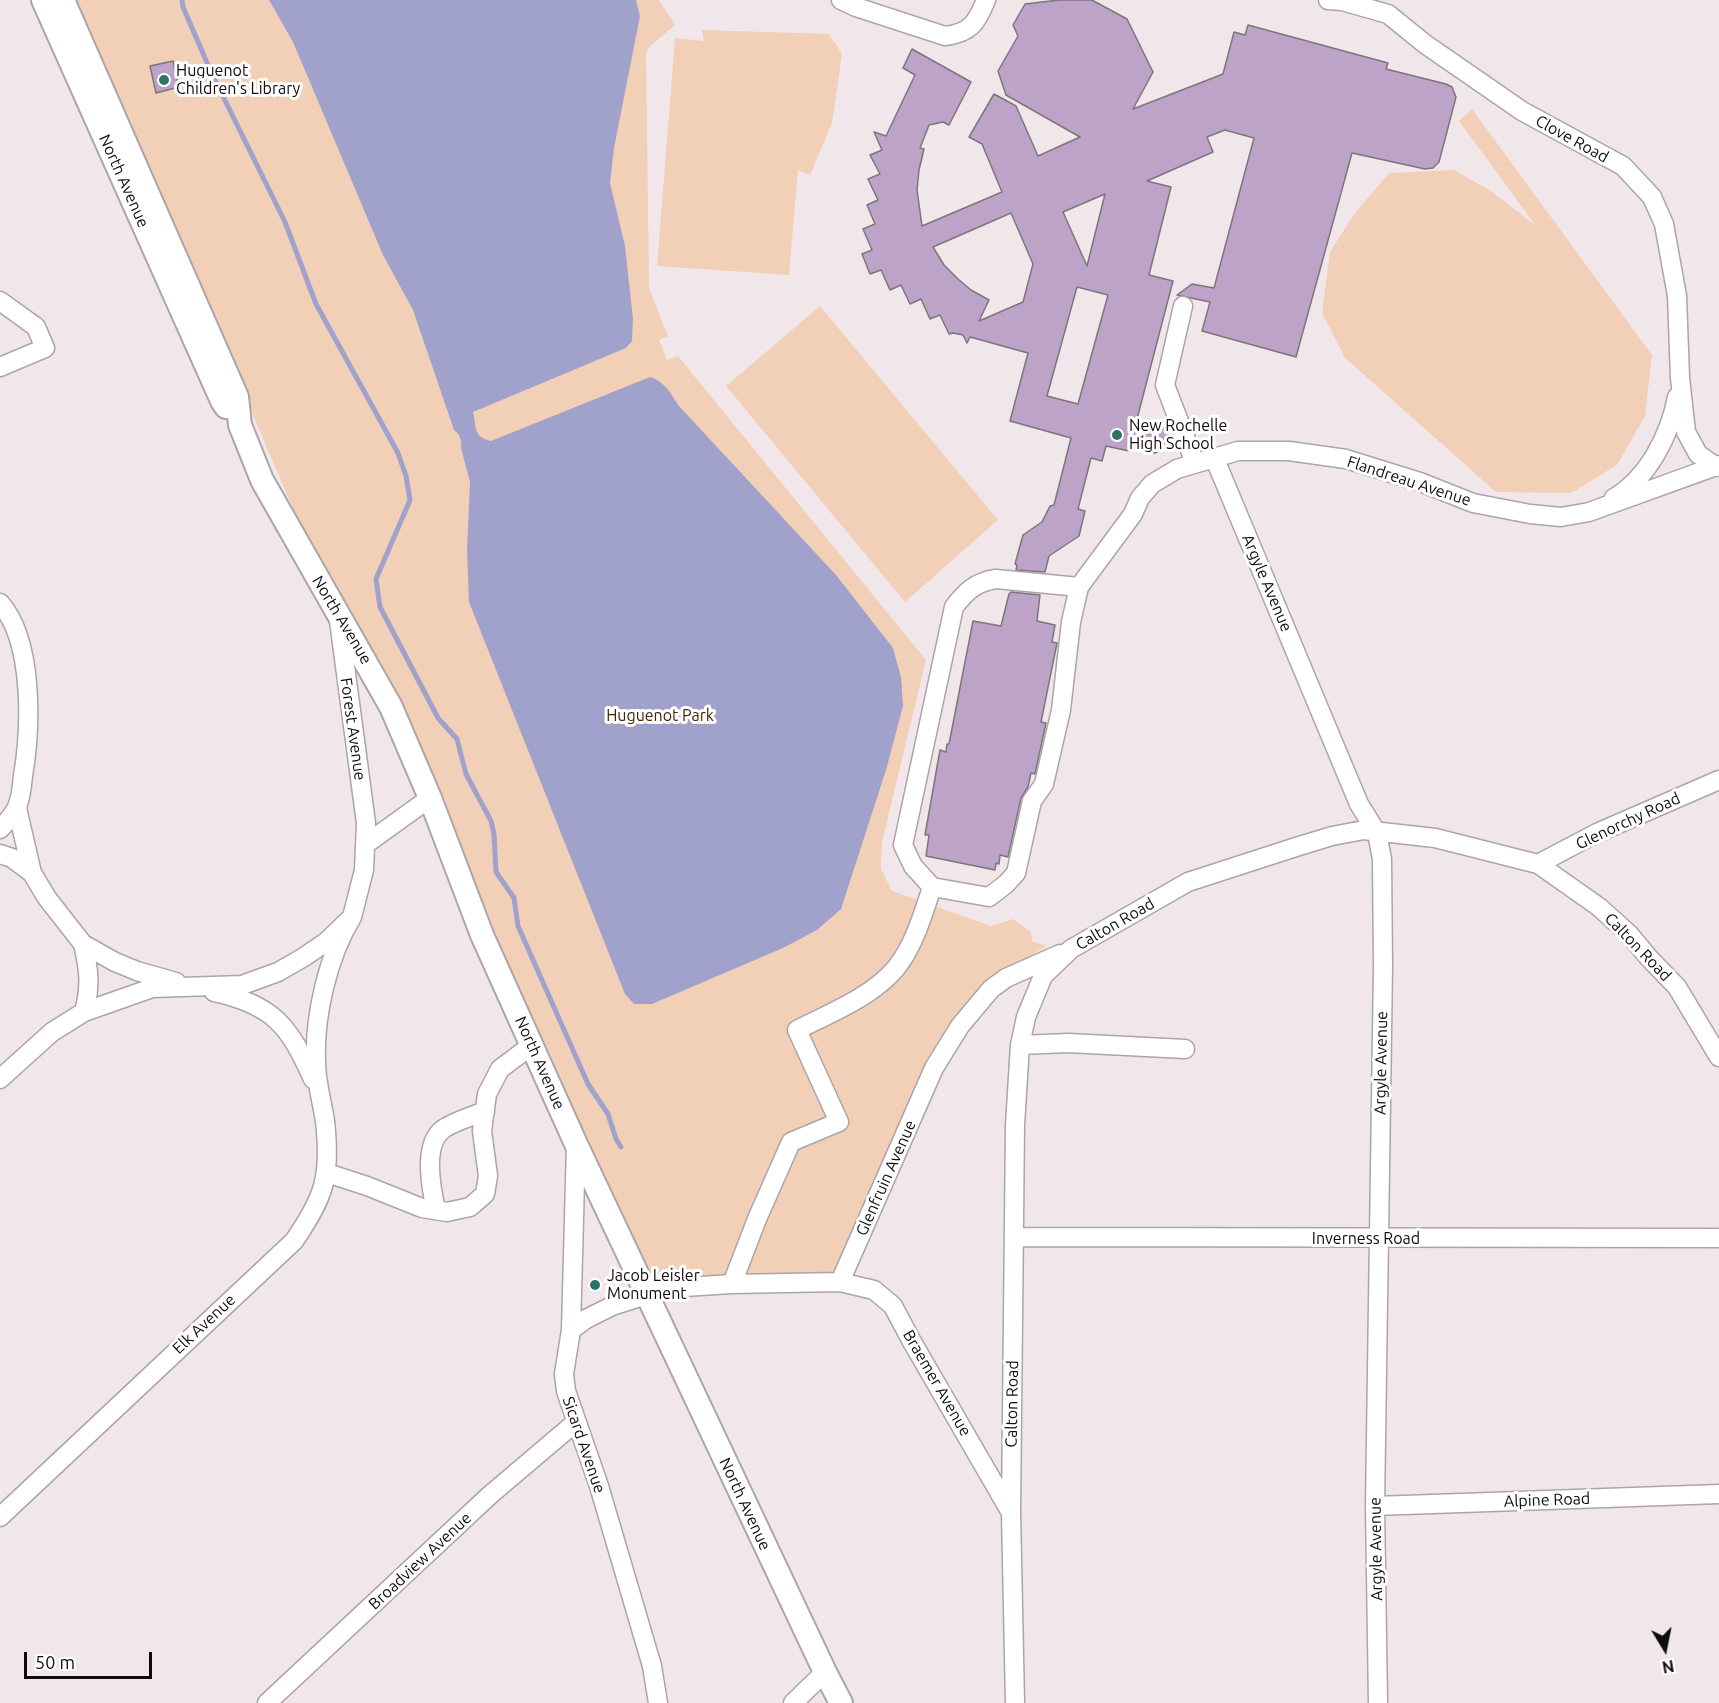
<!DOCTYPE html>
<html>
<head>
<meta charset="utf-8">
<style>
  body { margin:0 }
  #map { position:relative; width:1719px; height:1703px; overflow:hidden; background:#f1e7eb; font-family:Ubuntu,sans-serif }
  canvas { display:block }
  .north { position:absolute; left:1635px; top:1619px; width:60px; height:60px; -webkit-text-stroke:4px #fff; paint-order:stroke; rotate:170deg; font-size:16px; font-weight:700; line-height:24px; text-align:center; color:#0e0b0c }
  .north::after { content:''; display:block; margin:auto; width:21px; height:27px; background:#0e0b0c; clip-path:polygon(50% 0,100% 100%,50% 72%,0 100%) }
  .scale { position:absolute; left:24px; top:1652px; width:128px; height:27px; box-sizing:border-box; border:3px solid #0e0b0c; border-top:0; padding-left:8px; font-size:18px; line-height:21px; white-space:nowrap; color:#0e0b0c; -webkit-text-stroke:4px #fff; paint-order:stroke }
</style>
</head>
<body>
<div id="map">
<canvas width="1719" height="1703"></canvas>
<div class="north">N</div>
<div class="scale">50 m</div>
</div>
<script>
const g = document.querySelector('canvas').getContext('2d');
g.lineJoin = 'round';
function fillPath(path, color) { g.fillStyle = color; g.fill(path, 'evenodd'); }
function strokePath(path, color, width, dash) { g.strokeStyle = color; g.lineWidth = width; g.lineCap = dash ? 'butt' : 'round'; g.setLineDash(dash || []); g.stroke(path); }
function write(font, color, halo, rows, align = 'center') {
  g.font = font + ' Ubuntu,sans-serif'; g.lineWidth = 6; g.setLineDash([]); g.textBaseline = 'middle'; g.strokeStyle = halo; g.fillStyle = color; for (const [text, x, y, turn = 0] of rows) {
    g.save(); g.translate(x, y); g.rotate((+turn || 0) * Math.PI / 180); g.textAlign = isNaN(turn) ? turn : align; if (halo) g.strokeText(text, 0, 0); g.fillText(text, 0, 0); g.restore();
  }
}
const green = new Path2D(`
  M76,0H659L675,25L649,47L646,55L649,282L650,291L668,336L659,340L667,360L678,356L926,660L882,842L881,869L892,891L991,926L1013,919L1031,932L1032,941L1046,946L1004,973L940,1043L836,1276L650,1281L491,926L294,511Z
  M702,30L829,34L842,54L832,123L810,175L798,170L789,275L657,266L675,38L704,41Z
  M1472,109L1652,355L1645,416L1617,465L1571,493L1496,492L1345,358L1322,313L1330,252L1355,213L1389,173L1454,170L1491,191L1536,226L1459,121Z
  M820,306L998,520L905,602L726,386Z`);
const water = new Path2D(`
  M269,0H636L640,16L614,148L610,183L625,246L633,319L632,341L626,348L473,412C477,428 473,437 491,441L650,377C665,382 670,392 678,405L836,575L893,648L901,677L903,706L886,770L841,909L817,930L783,948L652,1004H634L625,994L469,602L467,550L470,482L461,448C462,441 460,434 454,430L413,310L383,255L293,42Z`);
const stream = new Path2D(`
  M182,0L183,7L211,72L285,222L316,304L398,453L406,476L410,500L376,579L380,607L438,718L457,739L466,774L491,821L494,834L496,872L514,898L518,926L588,1084L608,1114L616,1139L621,1147`);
const building = new Path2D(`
  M1059,0H1092L1127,19L1153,72L1133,109L1223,74L1234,32L1245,35L1248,25L1388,63L1386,69L1446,84L1452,87L1456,97L1439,162L1433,168L1425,169L1352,153L1296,357L1202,331L1210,302L1177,295L1192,284L1214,288L1254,138L1225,130L1207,137L1213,152L1147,181L1171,187L1149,275L1173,281L1137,419L1161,426L1168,433V440L1166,446L1155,453L1130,447L1129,451L1106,446L1102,461L1091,458L1078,509L1085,511L1079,536L1049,556L1045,572L1016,570L1017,565L1015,564L1023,535L1042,522L1050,506L1054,505L1071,438L1010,421L1028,353L970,337L967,343L963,335L953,333L949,334L940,315L930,319L921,299L910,304L901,285L890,290L881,270L870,274L862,254L872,250L863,229L875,224L867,205L878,200L868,179L880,174L870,155L882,150L874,132L886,136L915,75L903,68L912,49L971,82L949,125L943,122L929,125L920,148L924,149L919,170L917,190L922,226L1002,192L982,144L969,137L994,94L1016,106L1038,156L1080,137L1006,95L998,71L1018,36L1013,25L1025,4ZM1105,194L1087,266L1063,212ZM1011,213L1033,264L1023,302L979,321L989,300L971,290L958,279L944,265L933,247ZM1077,287L1108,295L1078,404L1047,396Z
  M173,61L179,87L156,93L150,66Z
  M1011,592L1040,595L1037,621L1055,625L1052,642L1057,643L1041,722L1046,723L1035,774L1031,773L1028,787L1021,798L1008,857L1000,855L999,864L996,863L995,870L926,856L929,835H925L940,750L946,752L947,744H949L973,621L1001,626L1009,594Z`);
const minor = new Path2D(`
  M841,0L856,7L945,36C971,33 977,22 986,0
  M1328,0L1342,1L1388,14L1425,44L1522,111L1623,166L1652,197L1664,224L1677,296L1680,378L1686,432L1698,454L1716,467
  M0,301L36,327L45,348L0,367
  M1183,306L1165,385L1195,463
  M1214,457L1359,804L1377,833L1382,859L1383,966L1375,1506L1378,1703
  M1614,498C1648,478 1670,435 1677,397
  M1079,587L996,579C976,582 966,591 954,607L903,845L913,866L932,887L989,897L1006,884L1016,873L1032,801L1044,784L1061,710L1071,622L1079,587L1133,514L1140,498L1152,484L1177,469L1238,451H1289L1346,459L1420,482L1473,503L1530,514L1561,517L1589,512L1719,465
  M0,603C34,641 31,728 23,776C22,786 21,798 17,807C13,816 6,823 0,829
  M17,808L32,873L47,898L83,944L115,962L137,971L176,982
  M366,844L430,798
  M0,854L12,858L32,873
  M1538,864L1597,833L1719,780
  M83,944C89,970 91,985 84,1012
  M214,992C274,1005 289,1026 313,1079
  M1020,1045L1068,1043L1185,1049
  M0,1079L52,1032L84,1012L152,988L242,985L278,972L304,957L326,942L352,917L364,870L366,823L339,621
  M576,1144L571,1330L564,1374L566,1391L599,1486L652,1666L658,1703
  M327,1173L367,1186L422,1208L447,1212L470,1207L485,1194L488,1176L482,1131L487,1094L500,1069L532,1045
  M436,1210C431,1188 423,1146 442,1130C452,1122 473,1116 485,1111
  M1014,1237L1719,1238
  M840,1282L934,1068L960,1026L991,989L1006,978L1060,954
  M732,1284L757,1219L791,1142L839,1122L797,1030C830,1013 872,997 896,968C914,946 923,914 932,887
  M571,1330L586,1319L612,1306L668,1288L732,1284L840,1282L874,1290L893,1306L911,1340L1010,1511
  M1375,1506L1719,1494
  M0,1517L294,1241C325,1196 331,1176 325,1121C322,1101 316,1082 316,1062C314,1016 328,956 352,917
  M267,1703L490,1495L576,1422
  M793,1703L825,1672
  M1015,1703L1011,1512L1015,1125L1020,1045L1026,1017L1043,976L1071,949L1188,882L1296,847L1332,836L1364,830L1435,838L1538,864L1599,907L1629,934L1649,958L1677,987L1719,1057`);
const major = new Path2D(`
  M43,0L222,401L226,407
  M63,0L237,397L240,425L262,480L391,707L430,798L482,935L576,1144L825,1672L841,1703`);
const markers = [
  [164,80,6,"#2d7368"],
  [1117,435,6,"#2d7368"],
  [595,1285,6,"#2d7368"]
];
const poiNames = [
  ["Huguenot",176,71],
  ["Children's Library",176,89],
  ["New Rochelle",1129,426],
  ["High School",1129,444],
  ["Jacob Leisler",607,1276],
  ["Monument",607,1294]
];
const streetNames = [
  ["Clove Road",1572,139,29],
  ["North Avenue",124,181,66],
  ["Flandreau Avenue",1409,481,18],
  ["Argyle Avenue",1267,583,67],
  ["North Avenue",342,620,59],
  ["Forest Avenue",353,729,82],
  ["Glenorchy Road",1628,821,-25],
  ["Calton Road",1115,924,-30],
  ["Calton Road",1638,947,46],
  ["North Avenue",540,1063,66],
  ["Argyle Avenue",1381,1063,-89],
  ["Glenfruin Avenue",886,1178,-66],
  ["Inverness Road",1366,1239],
  ["Elk Avenue",204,1324,-43],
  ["Braemer Avenue",937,1383,60],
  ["Calton Road",1012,1404,-89],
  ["Sicard Avenue",584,1445,71],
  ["Alpine Road",1547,1500,-2],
  ["North Avenue",745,1504,65],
  ["Argyle Avenue",1376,1549,-91],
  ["Broadview Avenue",420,1561,-43]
];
const parkNames = [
  ["Huguenot Park",660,716]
];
fillPath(green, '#f2cfb7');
fillPath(water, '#a0a2cb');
strokePath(stream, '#a0a2cb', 5);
fillPath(building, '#bca3c7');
strokePath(building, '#7b767d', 1.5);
strokePath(minor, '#ada4a8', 21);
strokePath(major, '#ada4a8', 26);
strokePath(minor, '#fff', 18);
strokePath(major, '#fff', 22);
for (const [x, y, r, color] of markers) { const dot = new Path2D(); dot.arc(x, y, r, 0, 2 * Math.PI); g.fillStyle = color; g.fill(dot); strokePath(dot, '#fff', 2); }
write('16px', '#0e0b0c', '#fff', poiNames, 'left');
write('16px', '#0e0b0c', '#fff', streetNames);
write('16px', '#492403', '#fff', parkNames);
</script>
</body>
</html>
